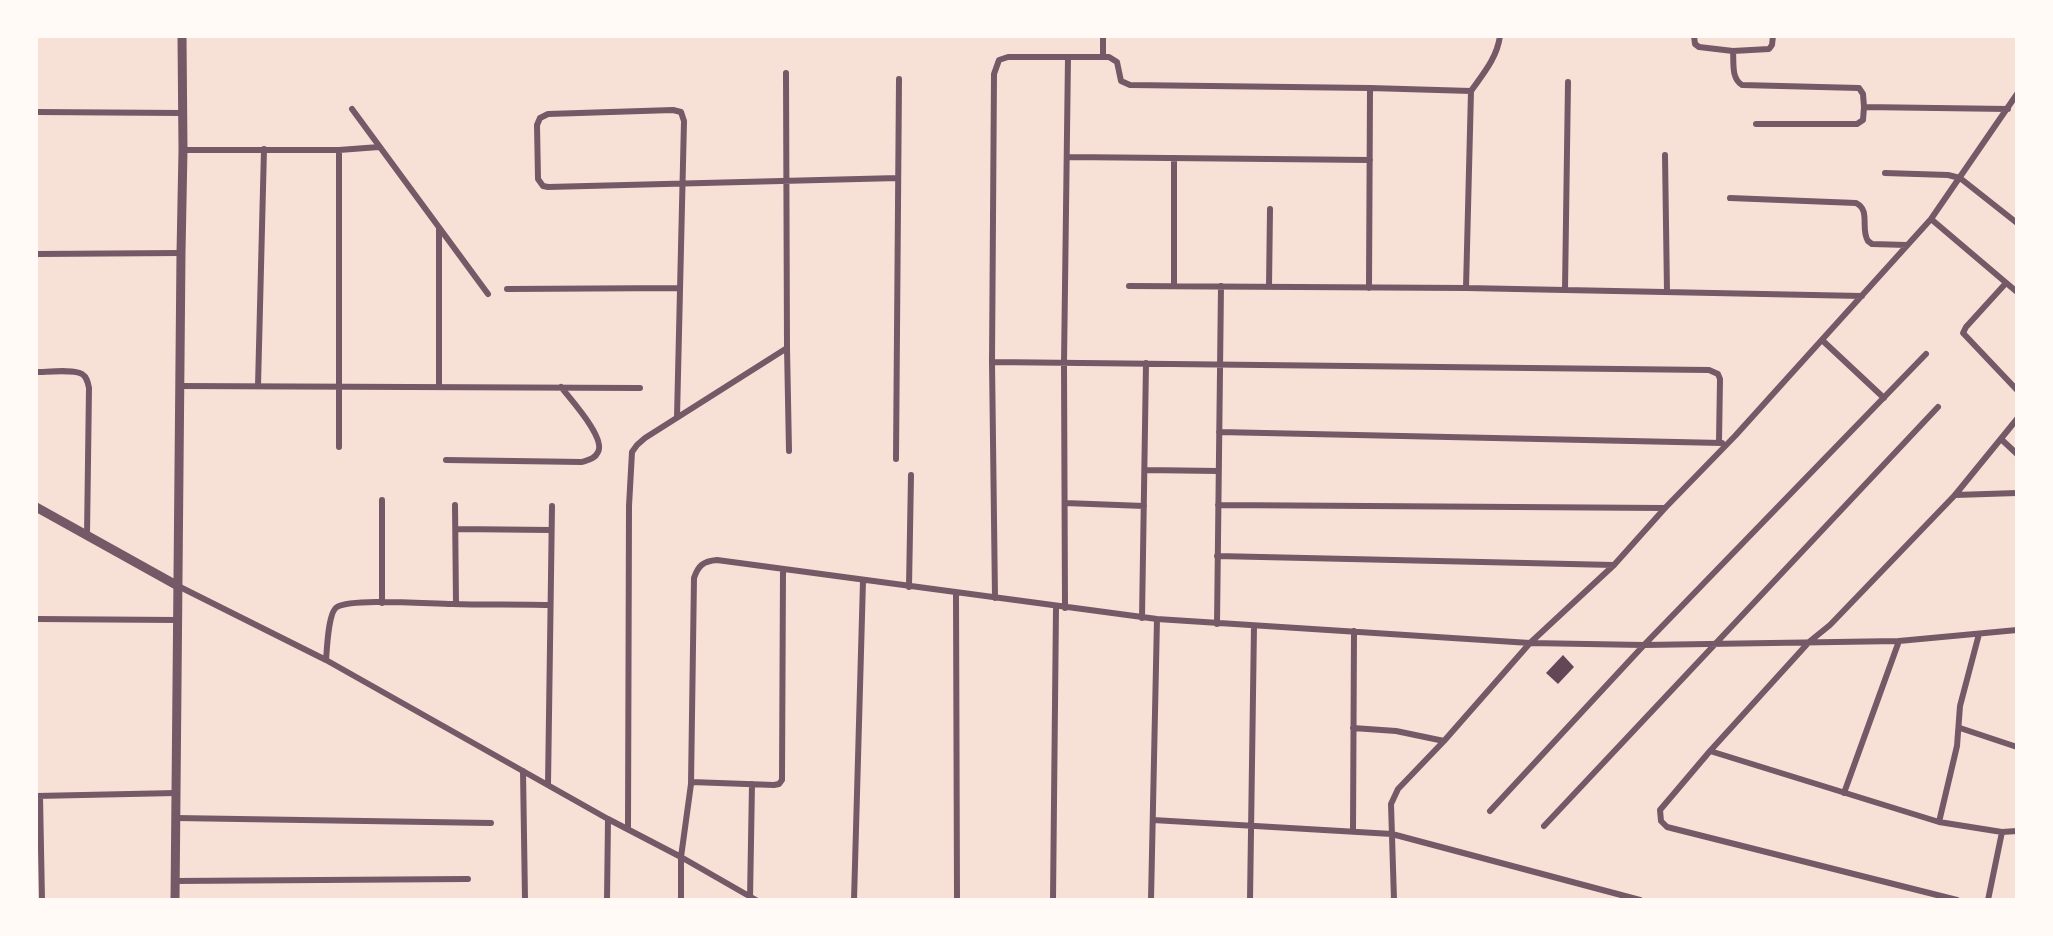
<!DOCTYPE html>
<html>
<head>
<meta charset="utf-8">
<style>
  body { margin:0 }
  #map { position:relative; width:2053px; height:936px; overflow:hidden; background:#f7e1d7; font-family:"DM Sans",sans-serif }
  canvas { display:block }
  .frame { position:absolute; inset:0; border:38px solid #fffaf5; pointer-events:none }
</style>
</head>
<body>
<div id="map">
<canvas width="2053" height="936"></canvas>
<div class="frame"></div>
</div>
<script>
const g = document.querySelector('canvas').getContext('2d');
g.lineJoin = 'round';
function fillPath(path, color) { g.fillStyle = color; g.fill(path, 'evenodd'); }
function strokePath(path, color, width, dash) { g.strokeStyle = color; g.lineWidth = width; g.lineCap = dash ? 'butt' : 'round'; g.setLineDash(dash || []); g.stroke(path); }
const building = new Path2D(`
  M1563,655L1574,667L1558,684L1546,673Z`);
const minor = new Path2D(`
  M1694,36L1695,44L1699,47L1733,51C1734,63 1731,78 1742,85L1859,88L1863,94L1864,107
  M1733,51L1769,49L1772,45L1773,36
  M1103,57V36
  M352,109L488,294
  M36,112L182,113
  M1756,124H1857L1863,120L1864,107L2008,109
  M183,150H339L379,147
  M1665,155L1667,292
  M1068,157L1370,160
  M1174,158V286
  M1885,173L1948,175L1960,178L2017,223
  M1730,198L1856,203C1871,210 1860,229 1868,241L1872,244L1907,245
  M1931,219L2017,292
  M36,254L181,253
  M2006,283L1966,327L1963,333L2017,390
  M1129,286L1466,288L1862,296
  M1269,287L1270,209
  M1369,288L1370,88
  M1466,288L1471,91
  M507,289L680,288
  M1565,290L1568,82
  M1822,340L1884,398
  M787,348L789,451
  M992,362L1709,370L1718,374L1720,379L1719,442
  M36,372C47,372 74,369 82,374C87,377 88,383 89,388L87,535
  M179,386L640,388
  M258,386L264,149
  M439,387V229
  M677,417C679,318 682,220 684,121L681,112L673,110L548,114L540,118L537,125L538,179L543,186L548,187C665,183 782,180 898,178
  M1219,432L1722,443
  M2001,439L2017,454
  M339,447V150
  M896,459L899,79
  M446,460L582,462C588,460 595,459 598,452C606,438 571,400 561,387
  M1145,470L1218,471
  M1955,495L2017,493
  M382,500V603
  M1065,503L1144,506
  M455,505L456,604
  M1218,505L1665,508
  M456,529L551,530
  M1217,556L1614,565
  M178,586L326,660L608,819L681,857L756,900
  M909,587L911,475
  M956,593L957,900
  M995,598L992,362L994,74L999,60L1008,57H1109L1117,62L1121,81L1130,85L1370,88L1471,91C1483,74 1497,58 1500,36
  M1065,608L1064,363L1068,57
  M1142,618L1146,363
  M36,619L177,620
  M1217,624L1221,286
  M326,660C327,650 328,612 337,607C352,598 431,604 452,604C485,605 517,604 549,605
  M1353,728L1396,731L1444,741
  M1960,728L2017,747
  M1710,751L1939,822L2002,832L1988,900
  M523,771L525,900
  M691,782L774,785L779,784L782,780L783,569
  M548,785L552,506
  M1844,793L1899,641
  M36,796L176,793
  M40,796L42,900
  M1490,811L1644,645L1926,354
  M176,818L491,823
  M1153,820L1392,834L1640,900
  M1939,822L1957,746L1960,706L1979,634
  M1544,826L1938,407
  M628,829L629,506L632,452L637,445L645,438L787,348L786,73
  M1353,831L1354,631
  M2002,832L2017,831
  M175,881L468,879
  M750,899L752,784
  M607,900L608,819
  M681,900V857L691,784L694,578C698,566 703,561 717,560L1157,619L1530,643L1644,645L1899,641L2017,630
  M854,900L863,581
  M1053,900L1056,607
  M1151,900L1157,619
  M1250,900L1254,626
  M1394,900L1391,804L1398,789L1444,741L1530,643L1614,565L1665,508L1735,436L1931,219L2017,94
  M1957,900L1667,827L1661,821L1660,810L1710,751L1809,642L1830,625L1955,495L2017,419`);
const tertiary = new Path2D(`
  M36,507L178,586
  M175,900L181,253L183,150L182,36`);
fillPath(building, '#644757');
strokePath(minor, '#755966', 6);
strokePath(tertiary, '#755966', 9);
</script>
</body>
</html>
